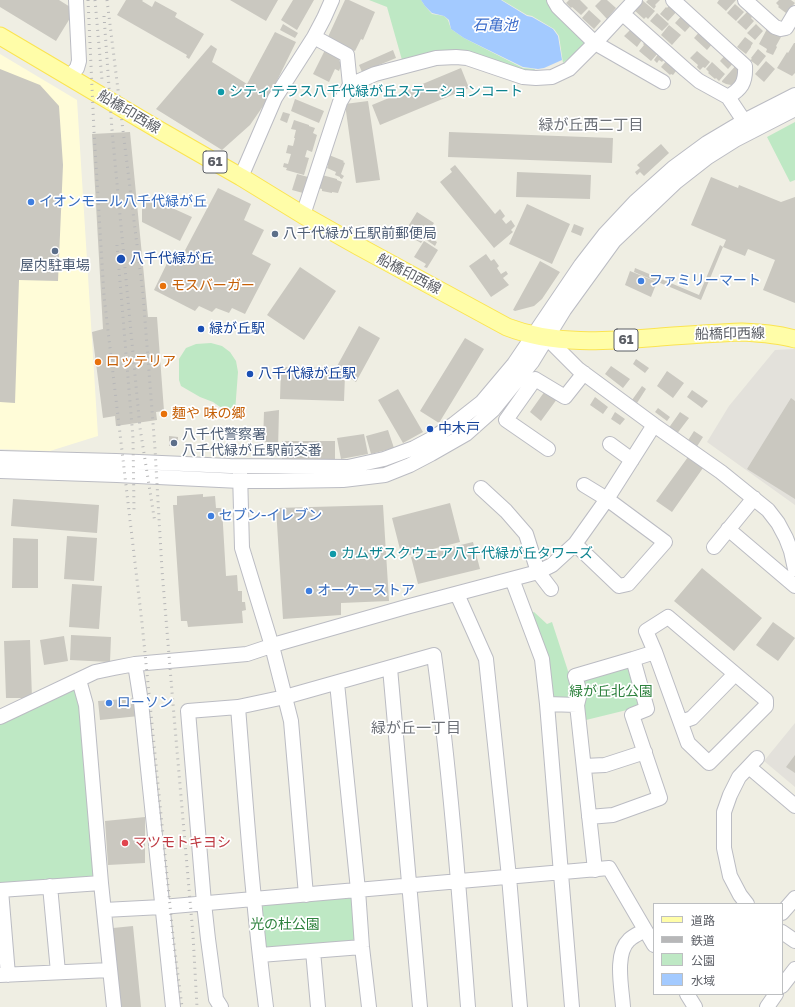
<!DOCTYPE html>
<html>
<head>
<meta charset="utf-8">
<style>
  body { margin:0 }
  #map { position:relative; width:795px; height:1007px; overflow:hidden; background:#efeee3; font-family:"Golos Text","Noto Sans JP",sans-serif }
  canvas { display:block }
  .legend { position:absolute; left:653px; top:903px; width:130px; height:92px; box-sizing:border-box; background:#fff; border:1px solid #bdbfc1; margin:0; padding:5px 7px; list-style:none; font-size:12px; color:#5b5e65 }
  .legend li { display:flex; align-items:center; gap:8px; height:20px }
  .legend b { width:20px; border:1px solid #bdbfc1 }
</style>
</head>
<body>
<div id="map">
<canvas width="795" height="1007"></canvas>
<ul class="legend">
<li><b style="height:5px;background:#fffda8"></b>道路</li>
<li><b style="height:5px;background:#b7b7b8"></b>鉄道</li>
<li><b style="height:11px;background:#bee8c4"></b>公園</li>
<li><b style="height:11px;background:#a3caff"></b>水域</li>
</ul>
</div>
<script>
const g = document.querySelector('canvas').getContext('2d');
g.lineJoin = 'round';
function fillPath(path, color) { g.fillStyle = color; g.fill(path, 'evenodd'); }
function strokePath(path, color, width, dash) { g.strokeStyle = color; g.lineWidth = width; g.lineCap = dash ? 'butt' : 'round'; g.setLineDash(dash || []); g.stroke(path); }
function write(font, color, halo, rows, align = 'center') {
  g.font = font + ' "Golos Text","Noto Sans JP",sans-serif'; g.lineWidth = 3.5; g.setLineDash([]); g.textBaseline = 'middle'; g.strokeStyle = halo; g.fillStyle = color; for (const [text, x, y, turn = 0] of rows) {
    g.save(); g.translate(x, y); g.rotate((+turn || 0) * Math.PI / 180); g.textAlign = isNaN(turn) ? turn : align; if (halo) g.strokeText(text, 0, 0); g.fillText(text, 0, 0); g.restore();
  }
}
const commercial = new Path2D(`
  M0,54L77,100L98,436L50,451L0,449Z`);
const industrial = new Path2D(`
  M795,349V505L707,442L729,406L775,350Z
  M795,723V787L764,761Z`);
const green = new Path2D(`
  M369,0H421L425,6L432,14L444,16L448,20L451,29L464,38L523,68L535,69L533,73L455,51L430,52L402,60L387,7Z
  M502,0H547L554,10L587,43L563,63L559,36L554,29L532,16L527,15Z
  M795,122V180L790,182L767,137Z
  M211,343L222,346L230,352L236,361L238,372L235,412L223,409L213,402L200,397L181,386L179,380V359L186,348L196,344Z
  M534,612L547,624L552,622L568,671L573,676L576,704L547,702L527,615Z
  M623,666L628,668L639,703L635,708L586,720L583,705L581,685L585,679Z
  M79,680L101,883L0,888V717Z
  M349,895L353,900L357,937L350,942L263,948L258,907L262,904Z`);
const water = new Path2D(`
  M421,0H501L527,16L532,17L553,29L558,36L562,60L544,68L538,69L523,67L464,38L451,29L449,20L444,16L432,13L425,6Z`);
const building = new Path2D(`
  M0,0H59L75,10L56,41L0,7Z
  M126,0H143L142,1L152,7L155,1L177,13L175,17L204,34L189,59L186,57L187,55L117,15Z
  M230,0H278L266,21Z
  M293,0H314L297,30L281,20Z
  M345,0H349L375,12L363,40L361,39L355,51L327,39Z
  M569,0H580L588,8L581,15L572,7L571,8L566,3Z
  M601,0H607L616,8L607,19L595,6Z
  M642,0L655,11L648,19L646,17L644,19L634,10Z
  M648,0H660L655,5L656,6L654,9L646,2Z
  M719,0H736L726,11L717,3Z
  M779,0H791L795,3L786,13L778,7L779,6L776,3Z
  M672,2L679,9L668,21L660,14L666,7L667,8Z
  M735,4L744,12L736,21L727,13Z
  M589,10L601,21L594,29L582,18Z
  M747,12L752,17L751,18L754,21L746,30L737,22Z
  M657,13L669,24L662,31L650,21Z
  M684,13L694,22L685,32L675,23Z
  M283,24L298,33L295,38L280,30Z
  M756,24L763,31L755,40L747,33Z
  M669,25L681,35L672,45L661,35Z
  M633,27L644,37L637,47L624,36Z
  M767,29L781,37L776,46L777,47L773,55L766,52L767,49L759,44Z
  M701,30L714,42L707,50L694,38Z
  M275,32L296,42L268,99L250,125L222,150L156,109L211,45L217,49L212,62L247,84Z
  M745,37L753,43L751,46V47L746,54L737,47Z
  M645,42L659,52L651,61L639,51L644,45L643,44Z
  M794,43H795V73L792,76L777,68L787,52L788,53Z
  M758,49L766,56L758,66L750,60L752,59L751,58Z
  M325,50L341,58L339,61L342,63L339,71L335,69L329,82L313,74Z
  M393,50L396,58L362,72L359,65Z
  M697,51L710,62L705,68L703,67L700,70L697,67L698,65L690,58Z
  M659,53L665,58L662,62L659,60L657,63L654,60Z
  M727,53L736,60L728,69L720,61Z
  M668,59L676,71L673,75L671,74L670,75L661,67Z
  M766,61L775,69L764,82L755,74Z
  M712,62L725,74L719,81L716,78L715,79L708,73L709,72L706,69Z
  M739,62L743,70L735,84L731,85L726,84L722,82V81Z
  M461,68L469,88L380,125L372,105Z
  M0,69L40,85L59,106L63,165L58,281L19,280L15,403L0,402Z
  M295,99L324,111L319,123L291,111Z
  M368,101L380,180L356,183L345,104Z
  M283,112L290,114L287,123L280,120Z
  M294,120L309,125V126L315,128L313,133L317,135L312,152L307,150L305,157L309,158L304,175L286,170L287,168L283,167L284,163L288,164L291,154L286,153L288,145L293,146L295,138H294L296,130L291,129Z
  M130,132L148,317H157L164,411L156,412L157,420L116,426L115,416L103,418L92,332L103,329L92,134Z
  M449,132L613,138L612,163L448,157Z
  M661,144L669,153L644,176L640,172L637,175L635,172L640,168L637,165Z
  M329,155L344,161L343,162L345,163L341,174L344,176L342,179L340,178V177L335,175L336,172L327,168L328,165H326Z
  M455,165L495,214L500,209L505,216L502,219L506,224L511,220L515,226L511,230L513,232L494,248L440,182L452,172L450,169Z
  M517,172L591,175L590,199L516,197Z
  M297,174L308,177L303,193L292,190Z
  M322,175L337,179V180L342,182L338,193L332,192V193L322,191V189L318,188Z
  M711,177L738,188L739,185L781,202L795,197V303L763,290L775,260L748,249L745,256L723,247L726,240L691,225Z
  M218,188L251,204L244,220L264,230L252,254L271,264L245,314L232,308L229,313L216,308L212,312L199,306L195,311L154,290L172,253L182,256Z
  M148,197L192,217L180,241L142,222V209Z
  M527,204L570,224L552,264L509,244Z
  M417,212L434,223L421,243L404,233Z
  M574,224L584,228L581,236L571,232Z
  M428,236L437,242L435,246L425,239Z
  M424,241L438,250L427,268L424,267L426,264L414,257Z
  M720,245L723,247L701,300L634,272L635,268L699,295Z
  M486,254L491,261L494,259L499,266L497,268L501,274L506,271L508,274L503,278L509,285L491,297L469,266Z
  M540,261L560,272L542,299L534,306L515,311L513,310Z
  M300,267L336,291L304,340L267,315Z
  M630,271L657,282L651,297L625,285Z
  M359,326L380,338L356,382L345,375L344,401L280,399L281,367L336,368Z
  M465,338L484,349L439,423L420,411Z
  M636,359L649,368L645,373L633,364Z
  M611,366L630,379L623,388L605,374Z
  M667,371L684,383L673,398L657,386Z
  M642,386L646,389L637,403L632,400Z
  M398,389L423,432L403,443L378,400Z
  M692,390L708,401L702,408L687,397Z
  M545,391L557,399L541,421L530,412Z
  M595,397L608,407L603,414L590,405Z
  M791,398L795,401V499L747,469Z
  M658,408L670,417L667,421L655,412Z
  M279,410L278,450H268V442H263L264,412Z
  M615,412L625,419L620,425L611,419Z
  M680,412L689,418L676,435L668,429Z
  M388,430L394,448L371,454L366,436Z
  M694,431L703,437L696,448L687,442Z
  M364,434L368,454L341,459L337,438Z
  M169,436L178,437V445L169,446Z
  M282,441H335V459H282Z
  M688,457L703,468L672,512L656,501Z
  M203,494V497L215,496L216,508H222L226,576L237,575L238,591H242V602H245L246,610L242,611L243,623L188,627L187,621H181L173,505H177V496Z
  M13,499L99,505L97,533L11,526Z
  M450,503L460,542L402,557L392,518Z
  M383,505L389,601L341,603V615L283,619L276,508Z
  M67,536L97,538L94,581L64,579Z
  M13,538L38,539V588H12Z
  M473,542L480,569L418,584L411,557Z
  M702,568L762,618L734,651L674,601Z
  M72,584L102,586L99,629L69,627Z
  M773,622L795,638L778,661L756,645Z
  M71,635L111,637L110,662L70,660Z
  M64,636L68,661L44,665L40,640Z
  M30,640L32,698H6L4,641Z
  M137,698L139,716L100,720L98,701Z
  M795,755V773L786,767Z
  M145,817V863L108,865L105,821Z
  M133,926L141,1007H121L113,928Z`);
const minor = new Path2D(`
  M554,0L558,7L595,43L663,82
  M745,0L775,27L781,29L786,28L795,13
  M623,14L686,70L699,81L728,97C741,89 746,83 745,66L673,0
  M69,77L77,68L79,61L76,0
  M350,85L375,74L436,58L456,57L467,58L523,77L536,78L552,77L569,69L595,43L635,0
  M728,97L744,121
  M241,177L275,98L314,37L324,18L332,0
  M303,215L340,102L350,85L347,55L314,37
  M547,338L578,369L654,425L721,472L768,510L778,523L786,538L791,551L795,569
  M610,444L632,460
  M548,449L506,420L535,379L565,397L584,373
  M0,458L116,461L230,466L348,467L384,459L414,448L431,439L454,424L482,402L514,364L581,265L605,234L635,202L673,168L707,143L744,121L795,95
  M0,471L117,475L240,481H278L343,480L385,475L410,465L431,454L466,434L493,410L532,362L564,310L614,241L676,182L708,157L735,140L795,109
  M240,472L242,548L272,646L291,721L306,895
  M481,488L506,511L526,534L538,572L551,589
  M728,529L795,586
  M575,544L619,586L628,584L665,542L607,499L584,485
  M714,547L754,498
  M512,579L542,659L547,704L572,1007
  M457,594L486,659L509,877L520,1007
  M633,659L655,652L646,631L668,617L766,700V706L709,763L688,743L655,652
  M135,664L141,702L173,1007
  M390,668L420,1007
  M79,680L86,705L101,883L114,1007
  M337,683L358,890L362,947L369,1007
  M547,704L577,705
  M238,707C246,807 253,907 266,1007
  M0,717L95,672L114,668L135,664L247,654L280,643L406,607L538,572L552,565L575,544L607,499L654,425
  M681,722L692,718L735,674
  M584,766L605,765L645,752
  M749,767L795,806
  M589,817L613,815L660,798L632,715L647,709L633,659L575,676L580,693L577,705L595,870
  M50,886L58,972
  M0,890L101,883
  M1,890L8,975
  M747,904L740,895L730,876L724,848V812L730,795L739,777L757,758
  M104,910L162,907L609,868L654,945
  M782,913L795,898
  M782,932L795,941
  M313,951L318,1007
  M260,955L362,947
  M0,975L110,970
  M782,986L795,969
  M687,994L695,1007
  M221,1007L216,999L208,939L204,903L188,711L238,707L285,697L434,655C450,772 459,890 468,1007
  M623,1007C622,989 614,954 629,940C633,936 640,933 645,930
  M767,1007L776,994`);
const major = new Path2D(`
  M0,36L159,130L241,177L303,215L358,246L507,327C556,346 609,341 660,337C687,335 715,333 742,332C760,333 778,334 795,339`);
const rail = new Path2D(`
  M88,0L94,131L104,296L142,623L173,936L182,1007
  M95,0L102,80
  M107,0L143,294L155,449L162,570L173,704L193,935L197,1007
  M104,16L112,130L140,428L155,523
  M117,245L133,438L134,510`);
const markers = [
  [221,92,4,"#0f9aa8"],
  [31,202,4,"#3f7fe0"],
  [275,234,4,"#5c6f8a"],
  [55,251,4,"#5c6f8a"],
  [121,259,5,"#1a4fb4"],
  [641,281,4,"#3f7fe0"],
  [163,286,4,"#e8710a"],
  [201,329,4,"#1a4fb4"],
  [98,362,4,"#e8710a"],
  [250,374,4,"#1a4fb4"],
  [164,414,4,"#e8710a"],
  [430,429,4,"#1a4fb4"],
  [174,443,4,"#5c6f8a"],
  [211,516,4,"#3f7fe0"],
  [333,554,4,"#0f9aa8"],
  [309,591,4,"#3f7fe0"],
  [109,703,4,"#3f7fe0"],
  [125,843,4,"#e0444e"]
];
const shields = [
  [215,162,24],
  [626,340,24]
];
const shieldNames = [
  ["61",215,162],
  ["61",626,340]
];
const cultureNames = [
  ["シティテラス八千代緑が丘ステーションコート",229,92],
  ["カムザスクウェア八千代緑が丘タワーズ",341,554]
];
const streetNames = [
  ["船橋印西線",129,112,31],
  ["船橋印西線",409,274,28],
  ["船橋印西線",730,334,-1]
];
const shopNames = [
  ["イオンモール八千代緑が丘",39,202],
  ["ファミリーマート",649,281],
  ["セブン-イレブン",219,516],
  ["オーケーストア",317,591],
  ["ローソン",117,703]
];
const serviceNames = [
  ["八千代緑が丘駅前郵便局",283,234],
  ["屋内駐車場",55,266,"center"],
  ["八千代警察署",182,435],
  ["八千代緑が丘駅前交番",182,451]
];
const transitNames = [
  ["八千代緑が丘",130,259],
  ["緑が丘駅",209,329],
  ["八千代緑が丘駅",258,374],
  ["中木戸",438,429]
];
const foodNames = [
  ["モスバーガー",171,286],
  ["ロッテリア",106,362],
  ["麺や 味の郷",172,414]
];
const parkNames = [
  ["緑が丘北公園",611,692],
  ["光の杜公園",285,925]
];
const healthNames = [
  ["マツモトキヨシ",133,843]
];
const waterNames = [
  ["石亀池",495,25]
];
const neighbourhoodNames = [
  ["緑が丘西二丁目",591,125],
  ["緑が丘一丁目",416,728]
];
fillPath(commercial, '#fffcd8');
fillPath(industrial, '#e3e1db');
fillPath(green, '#bee8c4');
fillPath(water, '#a3caff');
fillPath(building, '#cac8c0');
strokePath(minor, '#bbbcc3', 16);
strokePath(major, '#fbe451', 19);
strokePath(minor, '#fff', 14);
strokePath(major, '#fffda8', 17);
strokePath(rail, '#b7b7b8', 3, [1, 5]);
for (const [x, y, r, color] of markers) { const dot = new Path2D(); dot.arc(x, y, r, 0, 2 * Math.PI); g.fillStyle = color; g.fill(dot); strokePath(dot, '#fff', 1.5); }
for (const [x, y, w] of shields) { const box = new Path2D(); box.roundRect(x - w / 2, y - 11, w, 22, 3); g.fillStyle = '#fff'; g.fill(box); strokePath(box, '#5b5e65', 1); }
write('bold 13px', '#5b5e65', null, shieldNames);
write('14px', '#0d838f', '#fff', cultureNames, 'left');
write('14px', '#5b5e65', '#fff', streetNames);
write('14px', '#366cbe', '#fff', shopNames, 'left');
write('14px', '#4e5e75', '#fff', serviceNames, 'left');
write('14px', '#164399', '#fff', transitNames, 'left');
write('14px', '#c56008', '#fff', foodNames, 'left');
write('14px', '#2e823e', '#fff', parkNames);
write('14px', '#be3a42', '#fff', healthNames, 'left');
write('italic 15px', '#3d6ecb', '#fff', waterNames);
write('15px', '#6c7077', '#fff', neighbourhoodNames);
</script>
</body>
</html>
